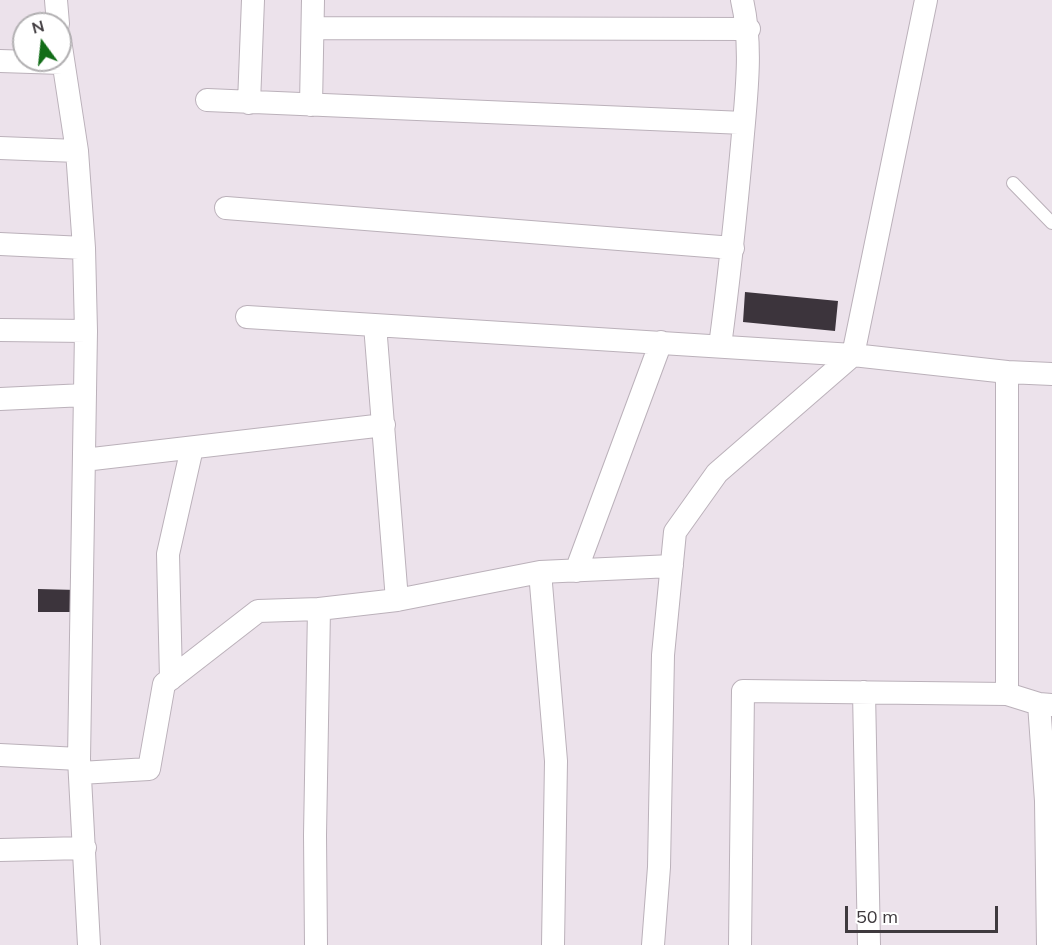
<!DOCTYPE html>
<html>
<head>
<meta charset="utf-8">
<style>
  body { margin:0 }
  #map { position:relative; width:1052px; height:945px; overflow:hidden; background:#ece2eb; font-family:Mulish,sans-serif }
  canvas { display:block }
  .north { position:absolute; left:12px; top:12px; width:60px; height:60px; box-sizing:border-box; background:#fff; border:2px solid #b2b0b2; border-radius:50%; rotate:345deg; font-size:16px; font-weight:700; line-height:24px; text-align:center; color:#3f3a3e }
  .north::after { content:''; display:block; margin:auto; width:21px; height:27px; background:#126d18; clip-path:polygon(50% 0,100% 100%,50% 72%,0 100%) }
  .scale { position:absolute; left:845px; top:906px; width:153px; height:27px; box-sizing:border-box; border:3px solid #3f3a3e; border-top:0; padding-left:8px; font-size:18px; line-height:21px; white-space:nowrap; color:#3f3a3e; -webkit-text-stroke:4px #fff; paint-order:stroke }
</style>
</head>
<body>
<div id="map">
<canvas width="1052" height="945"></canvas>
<div class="north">N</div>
<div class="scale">50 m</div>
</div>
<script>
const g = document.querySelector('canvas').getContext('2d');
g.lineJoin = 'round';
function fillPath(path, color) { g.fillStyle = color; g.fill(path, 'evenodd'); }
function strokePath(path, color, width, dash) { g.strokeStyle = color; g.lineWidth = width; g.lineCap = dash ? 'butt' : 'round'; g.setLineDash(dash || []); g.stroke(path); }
const building = new Path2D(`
  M745,292L838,301L835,331L743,322Z
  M38,589L77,590V612H38Z`);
const service = new Path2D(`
  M1013,183L1052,223`);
const minor = new Path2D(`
  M56,0L58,24
  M926,0L853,355L1007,372
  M313,28L749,29
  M60,40L77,151L84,248L86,331L79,759L89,945
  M0,61L62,63
  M207,100L744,123
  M249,103L253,0
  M311,105L313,0
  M0,148L77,151
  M226,208L733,248
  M0,244L84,248
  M247,317L853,355
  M375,325L397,600
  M0,330L86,331
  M720,346C729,279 736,212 742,145C746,97 753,47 742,0
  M0,399L85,395
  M84,460L384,425
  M576,571L661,342
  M540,572L556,761L553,945
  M171,679L168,554L192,448
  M864,692L869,945
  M1039,704L1007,694V372L1052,374
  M0,755L79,759
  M80,773L149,769L164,684L258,611L319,609
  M0,850L85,848
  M316,945L315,835L319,609L397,600L540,572L672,566
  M653,945L659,867L663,655L675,532L717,473L853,355
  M740,945L743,691L1007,694
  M1048,945L1046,801L1039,704L1052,705`);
fillPath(building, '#3c343c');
strokePath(service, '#bbb1ba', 14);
strokePath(minor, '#bbb1ba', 24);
strokePath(service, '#fff', 12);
strokePath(minor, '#fff', 22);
</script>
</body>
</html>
